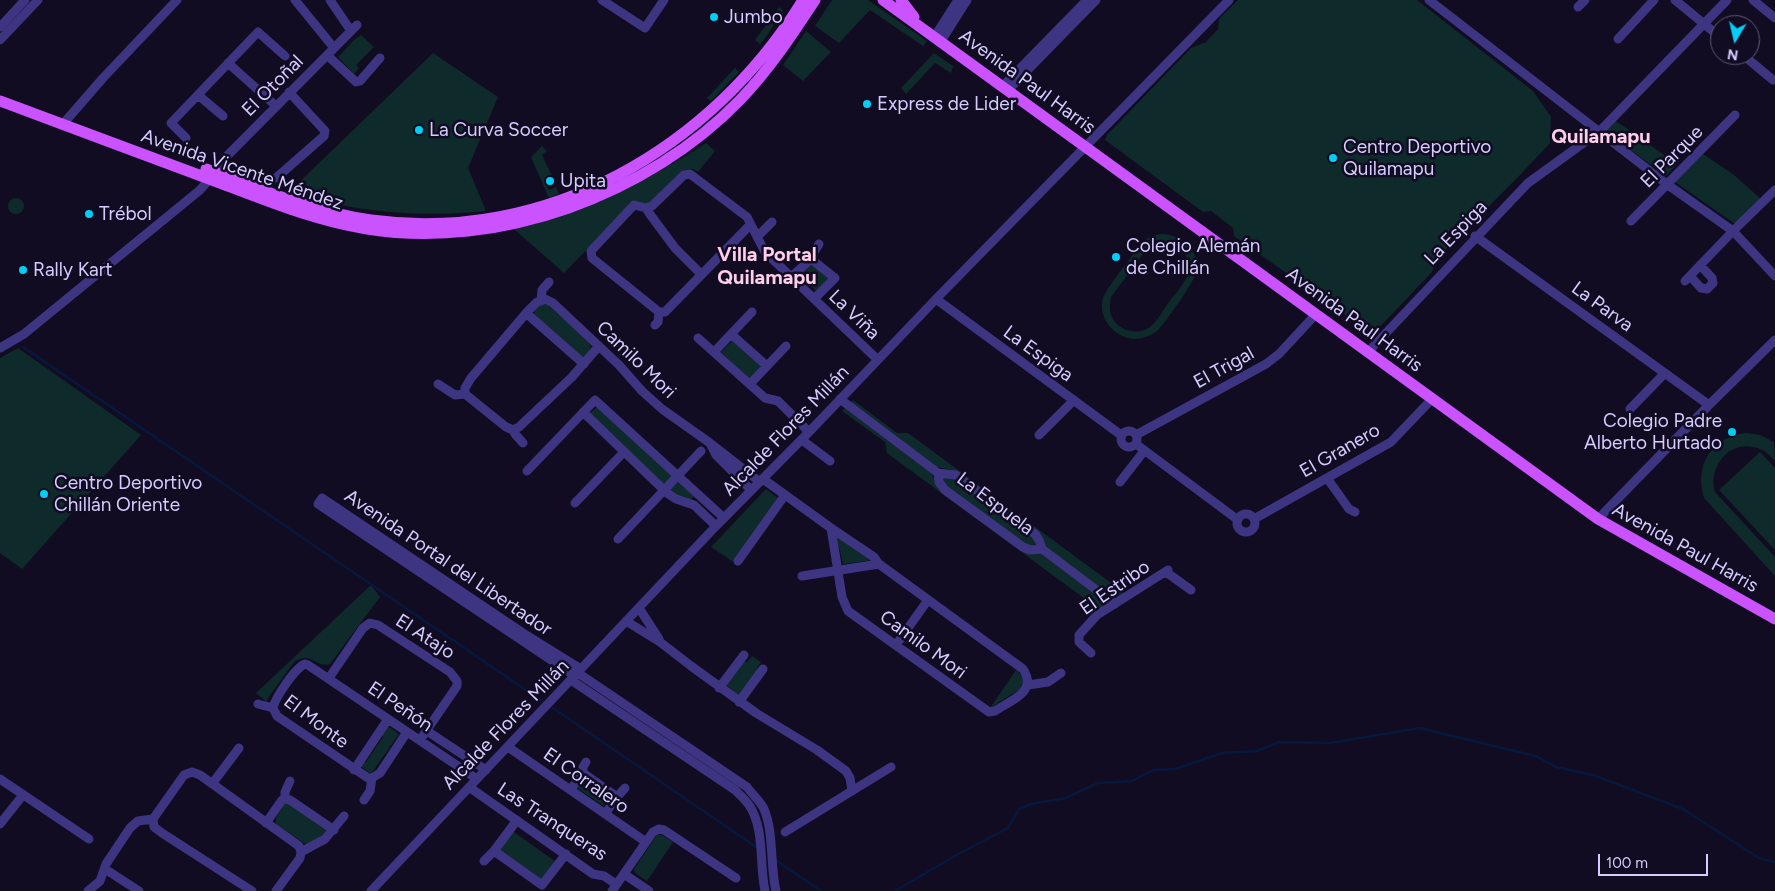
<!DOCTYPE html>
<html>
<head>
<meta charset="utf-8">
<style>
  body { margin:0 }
  #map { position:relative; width:1775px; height:891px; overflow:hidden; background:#110c21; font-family:Figtree,sans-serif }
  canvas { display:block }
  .north { position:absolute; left:1710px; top:15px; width:50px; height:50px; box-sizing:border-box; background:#110c21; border:1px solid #5f597a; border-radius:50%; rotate:189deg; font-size:14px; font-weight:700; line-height:20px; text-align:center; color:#d5ccff }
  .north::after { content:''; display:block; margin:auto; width:18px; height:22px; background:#00cef7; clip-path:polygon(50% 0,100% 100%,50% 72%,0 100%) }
  .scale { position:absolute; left:1598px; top:854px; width:110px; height:22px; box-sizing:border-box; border:2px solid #d5ccff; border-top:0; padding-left:6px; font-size:15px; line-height:18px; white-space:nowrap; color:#d5ccff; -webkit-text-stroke:4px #110c21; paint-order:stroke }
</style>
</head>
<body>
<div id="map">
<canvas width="1775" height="891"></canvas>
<div class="north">N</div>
<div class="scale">100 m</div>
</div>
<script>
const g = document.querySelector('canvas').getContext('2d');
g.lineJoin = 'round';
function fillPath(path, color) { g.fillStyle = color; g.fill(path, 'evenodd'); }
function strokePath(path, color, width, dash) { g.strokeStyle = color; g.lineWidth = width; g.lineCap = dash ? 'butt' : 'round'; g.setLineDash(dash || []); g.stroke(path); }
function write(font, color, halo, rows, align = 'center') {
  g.font = font + ' Figtree,sans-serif'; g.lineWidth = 5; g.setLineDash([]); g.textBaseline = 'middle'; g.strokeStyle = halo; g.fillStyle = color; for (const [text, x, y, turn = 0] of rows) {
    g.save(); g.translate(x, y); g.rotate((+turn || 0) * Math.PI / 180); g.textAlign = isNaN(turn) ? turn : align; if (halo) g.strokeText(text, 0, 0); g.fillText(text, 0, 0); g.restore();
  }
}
const green = new Path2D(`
  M832,0H868L927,41L923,46L870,10L839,43L815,26Z
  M1238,0H1417L1533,91L1551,117L1550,143L1521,174L1435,260L1432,272L1376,331L1371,333L1234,236L1233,228L1211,211L1203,212L1105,140L1107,135L1191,48L1206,42L1218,29L1219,19Z
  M779,7L783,10L766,37L760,44L755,40Z
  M806,31L831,52L803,81L783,65Z
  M361,35L374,47L356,65L359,68L354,74L338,57L355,39Z
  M433,53L498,97L468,168L486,211C419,218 353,212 289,192Z
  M934,53L953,66L951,73L935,63L906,94L901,88Z
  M735,68L739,72L711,101L707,98Z
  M1616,121L1677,164L1666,176L1605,131Z
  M706,143L715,151L698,172L693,169L684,170L652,202L645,204L634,201L564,273L515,230C584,211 647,182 706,143Z
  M542,146L547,151L542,155L552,176L544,180L549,190L556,187L559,194L549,198L531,157Z
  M1703,154L1734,175L1761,199L1735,224L1675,182Z
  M8 206a8 8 0 1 1 16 0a8 8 0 1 1-16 0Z
  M1161,234C1182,234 1201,251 1196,273C1194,282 1165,323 1158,330C1152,336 1141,339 1133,339C1114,337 1097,317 1103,298C1105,290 1140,245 1146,239C1150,236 1156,235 1161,234ZM1163,242C1179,243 1196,260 1187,277C1182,287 1173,296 1167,305C1161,313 1156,324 1147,329C1137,334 1123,331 1116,323C1109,315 1109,306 1111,297L1149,246Z
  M811,262L831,279L817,292L799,274Z
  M541,304L548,305L587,340L591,346L587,356L583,358L534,315L535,308Z
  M734,339L762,365L749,379L721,352Z
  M18,348L141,435L22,569L0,553V358Z
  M853,400L897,433H908L1126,594L1116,600L1045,548L1038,533L953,470L936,467L850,403Z
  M597,407L695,495L691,500L674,495L590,413Z
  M845,408L932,474L937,486L1040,553L1107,603L1100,610L887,453L885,442L842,411Z
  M1746,433L1760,435L1774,442L1775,461C1770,456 1766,451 1760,449C1732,437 1707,465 1715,492L1775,557V576L1704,498C1694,465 1711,437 1746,433Z
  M1760,452L1775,468V550L1719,490Z
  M945,476H950L1035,539V543L1033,547H1028L944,484L942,480Z
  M766,489L779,499L733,562L711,547Z
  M836,534L873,560L843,564Z
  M371,585L380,597L330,664C316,669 312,650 294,662L268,698L267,702L256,693Z
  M752,656L761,662L757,668V673L740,696L726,685L743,662H747Z
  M1016,670C1023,676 1025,680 1020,689L990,708Z
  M388,726L399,734L371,774L360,766L363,761L366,762L383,737L382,735Z
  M584,777L611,796L604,806L577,788Z
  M284,804H290L327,829C323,837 314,841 307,845L276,824V818Z
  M511,830L556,862L542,882L497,851Z
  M657,835H662L673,842L647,881L635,873L634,869Z`);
const stream = new Path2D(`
  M23,347L542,701
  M553,708L756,847
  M777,861L821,891
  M895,891L960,853L1008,828L1019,809L1031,804L1066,798L1098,783L1132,781L1153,770L1175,769L1222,753L1257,751L1279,742L1330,743L1419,728L1536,756L1556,767L1593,775L1683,809L1759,858L1775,862`);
const minor = new Path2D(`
  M295,0L334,48
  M330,0L351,31
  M602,0L645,28L664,0
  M1429,0L1668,185L1733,231L1775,276
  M1675,0L1720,37
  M1753,0L1775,18
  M1578,7L1585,0
  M0,27L25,0
  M935,36L958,0
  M1618,39L1654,0
  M0,40L38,0
  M941,41L967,0
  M327,55L356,82L360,81L380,58
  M1743,55L1773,80
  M228,63L276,106
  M1003,86L1087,0
  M1008,90L1096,0
  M198,95L223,116
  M63,124L103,78L177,0
  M186,138L171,123L258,32L285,56
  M216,178L218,168L222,161L357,25
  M276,178L324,136L325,131L289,92
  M646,208L649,213L675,248L701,274
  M1631,221L1735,115
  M1475,236L1709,405
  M757,237L772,222
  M811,259L812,255L819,244
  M1690,276L1701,288L1707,289L1713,283L1712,278L1700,265
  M791,277L811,259L835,278L814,299
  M1685,281L1733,231L1775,190
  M936,299L1121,435
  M541,301L537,302L528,311L471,378L465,388V394L506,427L513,430L519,427L572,377L599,346
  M541,301L545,299L553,303L619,365L642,391L662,409L710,443
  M541,301L542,290L549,282
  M659,312L592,258L591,251L634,205L646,208L652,206L684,175L690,174L747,217L765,252L878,360
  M659,312H665L750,225
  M526,313L584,364
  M655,325L658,322L659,312
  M731,334L767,366
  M698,338L765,398L778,401L809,432
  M0,348L24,334L200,190L212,176
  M714,352L752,312
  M1368,352L1528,183L1600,131L1727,0
  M438,384L455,395L465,394
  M750,384L786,346
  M840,399L938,473L956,475L1035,534L1039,540L1042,549L1115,604
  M1630,409L1665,373
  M583,412L667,493L676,499L694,505L716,526
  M513,430L515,434L523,443
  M1121 439a8 8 0 1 1 16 0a8 8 0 1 1-16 0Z
  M1039,435L1074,400
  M1136,435L1266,364L1279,354L1316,314
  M802,440L830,461
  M1136,444L1238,520
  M527,471L595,400L724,518
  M938,473L939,482L945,490L1023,547L1030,550L1042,549
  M1327,478L1349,509L1355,512
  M763,479L831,528L842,597L848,611L989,712L995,711C1011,700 1038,692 1023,669L879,564L874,557L831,528
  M1120,482L1144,451
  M751,490L716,455L710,443L760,482
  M575,503L624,452
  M1237 523a9 9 0 1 1 18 0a9 9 0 1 1-18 0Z
  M1254,519L1391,442L1432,399
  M1598,519L1709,405L1775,340
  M618,539L701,451
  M738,561L785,495
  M1166,572L1191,590
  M802,576L879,564
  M639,608L659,639
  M626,621L660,642L691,666L756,713L817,750L846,771L850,778L852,791
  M896,645L928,600
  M1091,653L1079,642V635L1097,615L1168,570
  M578,673L747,787C752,794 760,801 764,809C774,832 770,866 776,891
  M575,676L318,504L322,498L523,633L581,669
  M329,678L363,628L370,623L378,625L450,672L457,681V686L420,740
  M571,680L735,790C740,795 745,799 749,805C765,829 759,863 765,891
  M1028,685L1048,682L1061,673
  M719,688L744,655
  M739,702L763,669
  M258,704L273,708L277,716L368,778H372L380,773L407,732
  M273,708C275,698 295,668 305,664L308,665L477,779
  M427,731L486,770
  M508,747L646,842
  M354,770L388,719
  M583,773V767L586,762
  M0,779L89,839
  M212,784L239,748
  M469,787L593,874L604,876L616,884
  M570,790L583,773L617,797L605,814
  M617,797L625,788
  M285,799L290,800L334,830
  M364,800L370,791L372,778
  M153,819L184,775L192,772L200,775L299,846L301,852L300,858L276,891
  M153,819L154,827L162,833L252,891
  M517,820L494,851L542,885L566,854
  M266,823L282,800L285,799V792L290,781
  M0,824L23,795
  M785,832L891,767
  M301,852L325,839L344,816
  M484,861L494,851
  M105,869L139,891
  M624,874L649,891
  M88,891L100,881L106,864L130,828L138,821L153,819
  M371,891L716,526L809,432L936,299L1229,0
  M612,891L653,832L659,829L664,830L736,878`);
const major = new Path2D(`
  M883,0L1598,519L1775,619
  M901,0L914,17
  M0,101C68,127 136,151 204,177C258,197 310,220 367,229C499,250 648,195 740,100C769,70 792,35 815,0
  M206,169C260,189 314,212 371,220C547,244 712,148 803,0`);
const markers = [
  [714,17,5,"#00cef7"],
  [867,104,5,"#00cef7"],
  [419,130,5,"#00cef7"],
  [1333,158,5,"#00cef7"],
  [550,181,5,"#00cef7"],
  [89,214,5,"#00cef7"],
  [1116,257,5,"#00cef7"],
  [23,270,5,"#00cef7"],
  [1732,432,5,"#00cef7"],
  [44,494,5,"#00cef7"]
];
const poiNames = [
  ["Jumbo",724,17],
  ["Express de Lider",877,104],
  ["La Curva Soccer",429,130],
  ["Centro Deportivo",1343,147],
  ["Quilamapu",1343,169],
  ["Upita",560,181],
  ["Trébol",99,214],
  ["Colegio Alemán",1126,246],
  ["de Chillán",1126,268],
  ["Rally Kart",33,270],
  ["Colegio Padre",1722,421,"right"],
  ["Alberto Hurtado",1722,443,"right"],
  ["Centro Deportivo",54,483],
  ["Chillán Oriente",54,505]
];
const streetNames = [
  ["Avenida Paul Harris",1027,82,36],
  ["El Otoñal",273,86,-45],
  ["El Parque",1672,157,-45],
  ["Avenida Vicente Méndez",242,170,19],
  ["La Espiga",1456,233,-46],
  ["La Parva",1602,307,36],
  ["La Viña",854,315,44],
  ["Avenida Paul Harris",1354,320,36],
  ["La Espiga",1038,354,36],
  ["Camilo Mori",636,360,44],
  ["El Trigal",1224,368,-29],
  ["Alcalde Flores Millán",786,431,-46],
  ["El Granero",1340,451,-30],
  ["La Espuela",995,504,37],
  ["Avenida Paul Harris",1685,548,29],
  ["Avenida Portal del Libertador",448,563,34],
  ["El Estribo",1115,588,-35],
  ["El Atajo",425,637,33],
  ["Camilo Mori",923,645,36],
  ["El Peñón",400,707,34],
  ["El Monte",316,722,37],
  ["Alcalde Flores Millán",506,725,-46],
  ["El Corralero",586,781,35],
  ["Las Tranqueras",552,822,33]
];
const neighbourhoodNames = [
  ["Quilamapu",1601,137],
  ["Villa Portal",767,255],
  ["Quilamapu",767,278]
];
fillPath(green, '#0f2a2b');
strokePath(stream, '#07183f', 2.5);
strokePath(minor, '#3d3582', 9);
strokePath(major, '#ca53ff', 11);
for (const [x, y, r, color] of markers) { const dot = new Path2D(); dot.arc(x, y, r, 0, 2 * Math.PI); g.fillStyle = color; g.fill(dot); strokePath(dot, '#110c21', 2); }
write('19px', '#d5ccff', '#110c21', poiNames, 'left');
write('19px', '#d5ccff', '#110c21', streetNames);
write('bold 20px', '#ffceea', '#110c21', neighbourhoodNames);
</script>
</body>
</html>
